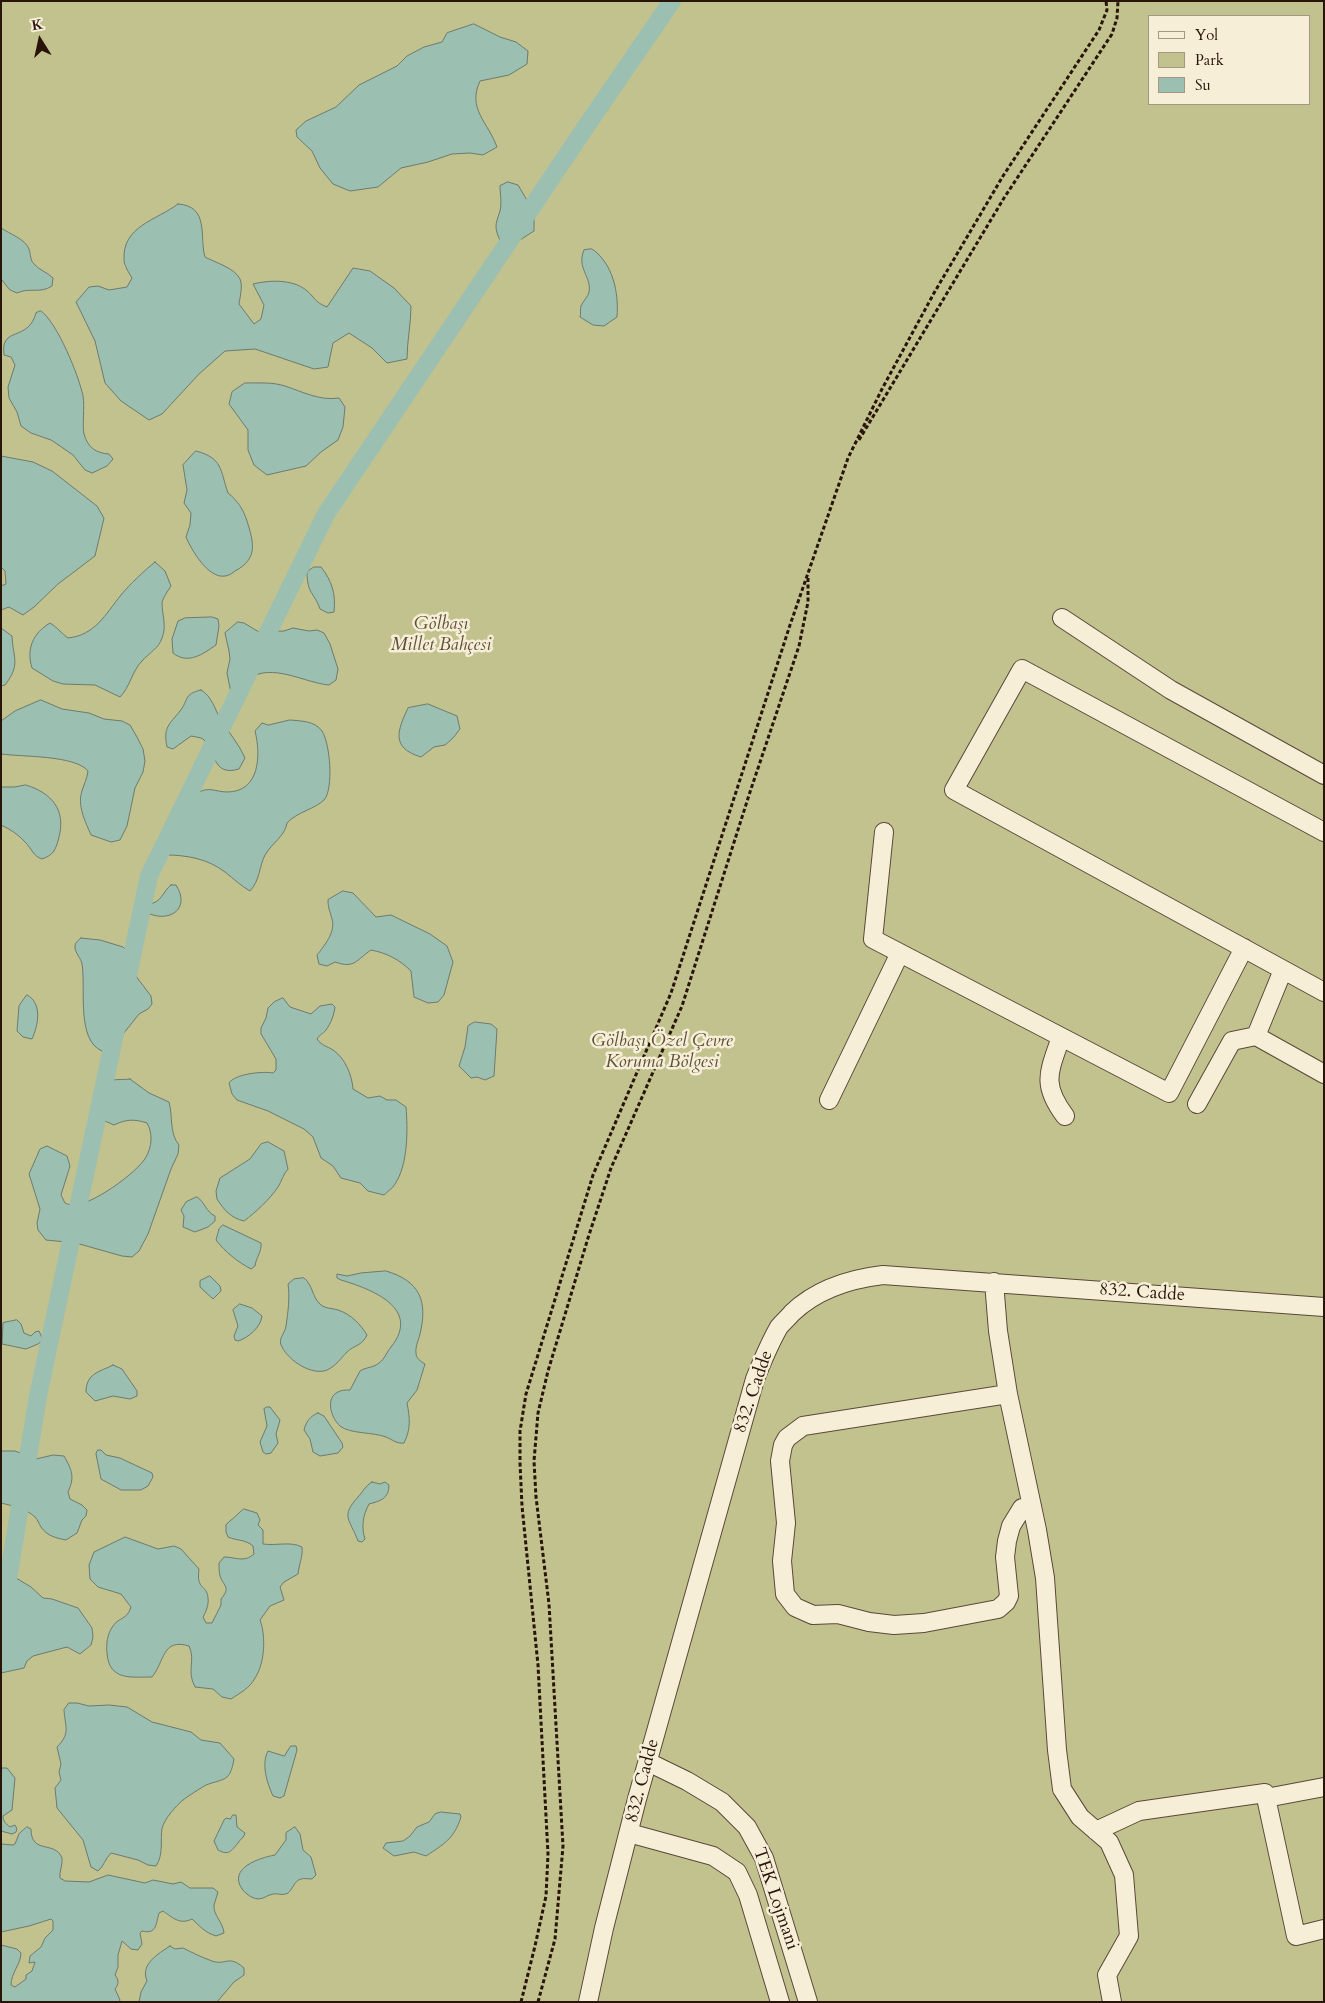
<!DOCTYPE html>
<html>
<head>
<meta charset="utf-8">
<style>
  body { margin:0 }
  #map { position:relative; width:1325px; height:2003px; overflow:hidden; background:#f3e5c3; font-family:Cardo,serif }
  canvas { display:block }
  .frame { position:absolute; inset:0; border:2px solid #281409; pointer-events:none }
  .legend { position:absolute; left:1148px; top:15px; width:162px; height:90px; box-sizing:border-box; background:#f7eed8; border:1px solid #a49785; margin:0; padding:6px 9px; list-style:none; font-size:15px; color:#281409 }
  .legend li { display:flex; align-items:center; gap:10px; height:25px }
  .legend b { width:25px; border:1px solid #a49785 }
  .north { position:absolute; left:15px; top:15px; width:50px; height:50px; -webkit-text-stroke:4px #f7eed8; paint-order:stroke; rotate:350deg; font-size:14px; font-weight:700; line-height:20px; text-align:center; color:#281409 }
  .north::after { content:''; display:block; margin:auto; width:18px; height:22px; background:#281409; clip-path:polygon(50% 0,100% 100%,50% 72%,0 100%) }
</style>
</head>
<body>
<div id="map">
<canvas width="1325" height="2003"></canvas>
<div class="frame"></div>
<ul class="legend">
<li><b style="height:6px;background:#f7eed8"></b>Yol</li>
<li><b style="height:14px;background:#c2c28f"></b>Park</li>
<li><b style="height:14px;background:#9bbfb1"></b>Su</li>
</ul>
<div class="north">K</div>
</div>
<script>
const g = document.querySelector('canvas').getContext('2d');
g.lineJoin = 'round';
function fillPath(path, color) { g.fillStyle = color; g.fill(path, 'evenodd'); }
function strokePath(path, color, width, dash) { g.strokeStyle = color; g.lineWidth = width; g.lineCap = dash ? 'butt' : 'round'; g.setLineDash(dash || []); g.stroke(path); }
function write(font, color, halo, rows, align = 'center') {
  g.font = font + ' Cardo,serif'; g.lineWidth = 5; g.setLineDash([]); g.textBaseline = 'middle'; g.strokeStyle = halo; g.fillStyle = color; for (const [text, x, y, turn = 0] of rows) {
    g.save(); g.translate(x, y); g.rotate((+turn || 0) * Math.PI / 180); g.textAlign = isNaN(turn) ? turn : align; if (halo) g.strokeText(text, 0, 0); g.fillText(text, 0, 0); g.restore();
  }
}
const green = new Path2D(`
  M1,1H1324V2002H1ZM1149,16H1309V104H1149Z`);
const water = new Path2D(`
  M474,24L500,37L516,42L528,51L527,64L509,75L480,81C467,109 488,122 497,147L483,155L470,153L452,154L428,162L401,168L378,187L350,191L333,184L320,168L312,151L297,137L296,130L306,121L336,107L359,85L397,66L407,56L424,47L442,42L447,33Z
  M508,182L518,185L534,212V231L512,245L501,243C494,227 495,226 500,211C502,203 500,194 500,186Z
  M178,204C210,206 199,237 205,257C214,262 235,268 240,279C243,286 240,297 239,304L254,324L261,319L264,305L253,284C269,280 292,279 306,290C315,297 314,302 327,307L353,268L370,271L394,288L411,306C411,324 407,341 407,359L387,363L372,348L349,333L333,343L328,367L314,369L255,349L225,351L199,374L162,414L149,420L121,401L105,383L95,341L76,302L89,287L98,286L109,290L127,287L132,278C129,273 124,265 124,260C122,226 157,220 178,204Z
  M1,228C10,234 25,239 29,249C31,255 30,260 34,264C39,270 47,272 53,278L52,286C40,294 30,287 17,293L10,290L1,279Z
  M592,249C613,263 619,293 617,317L604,326L593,325L580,317C581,314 580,309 581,306C583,301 588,297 589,292C592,277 576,268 584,250Z
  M41,311C57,322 79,376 83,396C85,407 82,425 84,434C88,448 96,453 109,454L113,459L107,466L92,473L85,470L73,455L60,446L51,440L31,433L21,426L17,412L9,398L8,387L15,365L11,357L4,355C0,325 28,343 36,313Z
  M245,383C258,383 273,382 285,386C303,392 320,401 339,398L345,407L343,427L338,440L321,452L306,466L267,475L254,465L248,450V430L229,404L232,392Z
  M196,451C223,458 220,470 228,493C238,501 243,509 247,521C254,543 258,559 235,571C233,573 228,576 225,576C208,579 191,549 186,537L190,525L191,513L184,503L187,490L183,465Z
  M1,456L33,462L52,471L97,506L104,518L95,556L58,584L34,607L23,615L9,607L1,610V586L6,584L5,571L1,567Z
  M155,562L165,571L171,586C168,591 163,597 162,603C162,615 167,626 162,638C159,648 149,653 142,661C132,671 130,687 120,697L95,685L63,684L53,681L32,668C26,649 33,633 50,623C57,627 61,633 68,638C95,635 105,615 121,595C129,585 145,570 155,562Z
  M314,567H321C332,581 336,594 334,612L328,613L320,609C314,592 307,594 307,572Z
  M212,617L218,619L219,626L216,645C203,654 188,665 173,653L172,639L178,621L185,618Z
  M238,622L244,623L259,632L284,631L293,628L309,631L317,630L324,633L330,644L338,669L336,680L329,685C305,683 271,662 249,679C245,682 241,690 237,694L231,693L227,673L230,659L229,651L225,633Z
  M1,628L12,636C13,659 21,664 5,685L1,686Z
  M201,690C212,696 215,710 221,720C229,733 239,744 245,758L239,769C212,777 216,751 203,739C200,737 195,737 191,736L173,749L167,747C163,727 169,725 180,711C189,700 183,694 201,690Z
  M41,700L62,709L89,713L104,719L122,721L130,725L137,737L143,749L145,761L143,772L135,788L127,826L120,840L111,842L91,835C85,821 77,805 82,791C84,784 87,779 88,771C75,755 22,757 1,754V721L15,711Z
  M428,704L457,716L460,729L453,738L445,745L434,747L421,757C391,748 397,731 408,708Z
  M290,720C301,721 315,721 322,731C330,743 334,789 324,800C315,809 297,812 287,823C285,836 272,843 265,855C259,867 260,880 250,891C241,886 234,879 225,872C208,859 187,855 166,855L164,845C170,833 181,822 187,809C190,803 191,797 197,793C209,786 216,792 227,792C260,792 261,755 255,731L262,723L268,725Z
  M26,785C52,793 66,810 59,837C56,849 54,855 42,859C33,856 32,849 25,842C19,835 10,829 1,825V787H14Z
  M171,885H176C192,910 167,924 146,912L148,904C162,903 162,892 171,885Z
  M343,891L353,893L376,917L391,915L430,934L447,946L453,962L444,995L438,1002L428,1003L414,997L411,971C400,960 387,953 371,950C356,960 355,969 335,962L327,966L319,964L317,955C324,946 336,932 332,919C330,911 328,909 328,900Z
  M81,938L100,940L123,947L128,952L135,975L151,996L152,1004L148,1009L139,1014L116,1043L110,1048L102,1051C76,1040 86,988 82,964C81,958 75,953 75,947C75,942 78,941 81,938Z
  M27,995C43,1003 38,1026 32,1039L23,1037L17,1031L19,1006Z
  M283,998L290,1007L311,1014L320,1006L332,1004L335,1007C334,1015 331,1023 326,1030C323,1034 320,1034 317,1039C322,1046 327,1046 333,1050C345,1058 352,1075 353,1089L368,1098L380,1096L387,1100H396L406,1107C408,1129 408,1165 395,1184C393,1188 387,1192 384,1195L368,1191L360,1183L341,1178L333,1166L321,1158L313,1137L304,1129L268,1111L237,1100L232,1094L229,1083C235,1074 262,1071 273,1073L276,1070V1059L261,1034V1028L266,1018L268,1008L274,1002Z
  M475,1022L491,1024L497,1029L494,1076L485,1080L477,1077L471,1078L459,1066L465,1047L468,1026Z
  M130,1079L149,1093L169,1102C173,1116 169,1133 179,1145L178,1154L171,1169L148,1234L139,1251L132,1257L122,1256L76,1243L46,1240L38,1230L37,1223L40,1209L29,1174L40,1149L47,1146L67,1156L70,1166L61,1195L65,1203C67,1204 70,1205 72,1205C90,1207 138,1172 146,1157C152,1147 153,1133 147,1123C135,1119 126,1119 114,1125L105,1121C97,1106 87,1083 113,1080C119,1079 124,1080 130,1079Z
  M268,1142L284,1151L288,1169C283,1174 282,1181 278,1187C270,1199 256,1212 244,1221C231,1218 224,1210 217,1199L216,1191L220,1178L250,1159L261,1144Z
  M197,1197C205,1202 206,1212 215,1216V1221L208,1227L195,1232L183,1227L184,1216L181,1210L186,1202Z
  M223,1225L261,1243C262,1251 256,1258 255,1266L251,1269C238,1262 225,1252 216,1240L219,1229Z
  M386,1271C420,1281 428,1301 420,1334C419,1339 415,1347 416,1353C416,1358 420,1361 425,1364L417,1390L407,1403C410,1418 411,1429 404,1443C397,1444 393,1440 386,1437C373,1432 350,1434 340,1426C331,1418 325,1398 338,1392C341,1390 346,1390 350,1390L360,1371C364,1368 369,1368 374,1366C385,1361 385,1354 391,1347C422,1308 371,1289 341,1280L337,1278V1274L347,1276L361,1273Z
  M210,1276L220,1286L221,1291L213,1299L200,1287V1281Z
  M304,1278C313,1285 312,1297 320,1304C325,1309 332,1308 338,1310C351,1314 361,1325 367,1335C362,1346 354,1345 347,1352C341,1358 336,1366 327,1370C312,1376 289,1361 282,1347C277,1339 285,1334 286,1326C288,1313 290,1296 288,1284L294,1279Z
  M240,1304L252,1308L262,1316C261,1327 248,1338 238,1341L235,1340L234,1336L238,1326L233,1310Z
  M17,1320L21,1324L24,1333L31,1336L35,1332L39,1331L43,1340L38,1344L26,1349L2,1344L3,1323Z
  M113,1365L122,1369L137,1391V1396L130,1399L113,1396L95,1401L86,1392C86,1373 100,1372 113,1365Z
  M267,1407H270L280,1420L276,1434L278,1443L271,1453L266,1454L263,1452L260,1442L267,1426L264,1409Z
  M318,1413L324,1416L342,1443L343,1447L338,1453L320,1456L313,1452L310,1439L304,1430C306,1422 310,1416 318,1413Z
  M98,1450H101L106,1455L120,1458L152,1473L153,1477L148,1486L141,1490H121L101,1479L96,1454Z
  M1,1451H15L36,1459L53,1455L64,1456C72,1470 75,1477 68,1492L70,1499L82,1505L87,1510L86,1516L82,1520L77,1533L66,1540C56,1538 47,1536 41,1527C39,1524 38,1520 35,1517C25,1508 13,1506 1,1503Z
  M372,1482L380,1484L385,1482L389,1485C389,1499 380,1501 369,1504C363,1515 361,1527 365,1539L362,1542L358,1541C350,1519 340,1517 358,1497C363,1492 365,1486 372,1482Z
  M244,1509L257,1513L260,1520L258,1525L263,1530V1544C277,1546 290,1541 302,1547C303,1557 299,1564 298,1574L284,1582L280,1587L284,1600L270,1606L260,1620C266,1636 265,1663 255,1678C250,1688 240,1693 231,1699L222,1697L213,1689L195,1687C186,1670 196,1661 189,1646C162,1638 165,1661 152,1677C131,1677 109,1681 107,1653C106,1645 107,1634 113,1626C119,1617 127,1620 131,1607L121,1594L98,1587L90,1579L89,1565L94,1552L125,1537L158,1549L174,1546L181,1549L199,1569C196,1591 207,1584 208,1598C209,1604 206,1612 203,1617L206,1623H212L221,1605V1599C231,1587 224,1587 220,1576C219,1572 219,1567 219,1563L224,1557C235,1557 244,1563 254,1554L253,1546C245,1539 237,1541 228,1537L226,1532V1525Z
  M6,1572L31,1587L43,1598L52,1599L78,1608L92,1628L93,1637L91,1645L80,1654L67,1647L33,1656L27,1661L24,1668L1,1673V1574Z
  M69,1703H77L89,1706L109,1705L127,1707L152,1722L191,1732L201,1740L220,1743L234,1759C230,1782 225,1778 206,1785C201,1788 188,1796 183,1800C176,1806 165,1818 162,1828C160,1840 164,1854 156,1866L148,1865L138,1860L111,1853C105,1859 104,1866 98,1871L91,1867L83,1840L57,1808L55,1788L61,1780L59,1772L61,1764L57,1747C71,1733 65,1727 64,1710Z
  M291,1746H296L297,1750L284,1796L280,1798L273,1796C267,1783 261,1764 268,1751L284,1756Z
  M2,1768H7L15,1778L12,1810L3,1816C3,1821 6,1824 10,1827L15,1825L17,1829L16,1832L12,1834L1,1831Z
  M441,1812L460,1814L461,1817C454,1839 444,1844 426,1856L414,1852L394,1856L383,1848L386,1843L403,1841L410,1836L417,1827L429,1822L435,1814Z
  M233,1815H236L237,1827L245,1833C244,1838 241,1838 238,1843C231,1851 229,1856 218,1850L214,1841L224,1820L226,1818L230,1819Z
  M27,1827L31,1829C31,1855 55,1840 62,1858C63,1864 59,1872 60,1878L65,1881L89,1882L108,1875L145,1883L153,1880L173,1884L181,1882L190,1888H213L218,1892C217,1896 215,1901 214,1905C213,1915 223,1922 224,1933L216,1936C204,1932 201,1927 192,1919C180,1925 173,1918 163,1911L159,1913C156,1923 157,1935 142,1931L140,1933L142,1944L138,1950L131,1949L122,1941L118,1955V1967L115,1975C119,1980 119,1984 115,1989L120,2000L119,2002H1V1945L17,1949L21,1953C21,1964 11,1973 11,1985L15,1987L26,1979V1975L32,1971L35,1962L29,1963L30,1956L41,1947L45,1938L53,1930V1921L51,1919L29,1926L1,1932V1844L13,1845L15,1844L19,1834Z
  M295,1827L300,1834L303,1850L311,1857L316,1875L312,1879C308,1879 304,1878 301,1879C294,1881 293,1889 288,1893C283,1896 277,1893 273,1894C267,1895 264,1899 258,1899C251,1898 246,1894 242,1889C228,1868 259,1858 275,1855L286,1840V1833Z
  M170,1946L175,1949L183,1948C193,1953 201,1957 212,1961C226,1966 228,1954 244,1968V1975L234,1982L217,2002H139L141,1992L147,1981C140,1964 158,1954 170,1946Z`);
const canal = new Path2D(`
  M126,984L149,876L326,514L587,125L672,1
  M1,1622L38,1396L117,1024`);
const path = new Path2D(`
  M859,440L1004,198L1112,34L1117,18L1118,1
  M521,2002L535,1946L546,1896L548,1854L538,1665L522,1506L520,1463V1431L526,1394L593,1175L671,993L790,625L848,458L882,389L934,293L1003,176L1099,30L1107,10L1106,1
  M538,2002L555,1939L563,1846L549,1604L536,1497L534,1461L538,1413L548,1371L588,1238L611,1168L682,1006L750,792L799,646L808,602V578`);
const minor = new Path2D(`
  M1062,618L1171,690L1324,775
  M884,832L873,939L1169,1093L1244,948
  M1324,832L1022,669L954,790L1324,992
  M1256,1036L1324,1074
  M1061,1037C1049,1072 1041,1084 1065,1116
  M829,1100L900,953
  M1197,1104L1232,1041L1256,1036L1283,970
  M994,1282L998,1331L1008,1394L1037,1530L1045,1578L1057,1750L1062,1789L1080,1817L1109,1842L1124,1875L1129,1936L1107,1975L1112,2002
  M1008,1394L803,1426L787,1438L783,1445L780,1461L786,1523L782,1561L785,1594L795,1607L813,1615L838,1614L869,1622L894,1625L924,1623L998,1609L1006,1602L1009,1596L1005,1557L1007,1541L1011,1526L1022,1508L1032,1506
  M648,1762L687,1781L722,1802L747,1827L764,1858L808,2002
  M1266,1798L1324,1787
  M1096,1831L1139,1811L1265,1793L1296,1936L1324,1929
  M629,1833L713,1856L737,1872L748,1895L780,2002
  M588,2002L604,1928L637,1799L755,1379C762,1362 769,1344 779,1327C783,1322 788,1318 792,1313C817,1289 849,1279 883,1275L1324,1307`);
const parkNames = [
  ["Gölbaşı",441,625],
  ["Millet Bahçesi",441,646],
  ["Gölbaşı Özel Çevre",662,1042],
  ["Koruma Bölgesi",662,1063]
];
const streetNames = [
  ["832. Cadde",1142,1293,4],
  ["832. Cadde",754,1392,-71],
  ["832. Cadde",643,1781,-75],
  ["TEK Lojmani",775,1899,71]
];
fillPath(green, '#c2c28f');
fillPath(water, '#9bbfb1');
strokePath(water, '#6d7b6e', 1);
strokePath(canal, '#9bbfb1', 18);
strokePath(minor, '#5b4838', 20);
strokePath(path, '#281409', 3, [4, 2.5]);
strokePath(minor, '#f7eed8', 18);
write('italic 18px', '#5e5138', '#f7eed8', parkNames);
write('18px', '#281409', '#f7eed8', streetNames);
</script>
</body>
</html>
